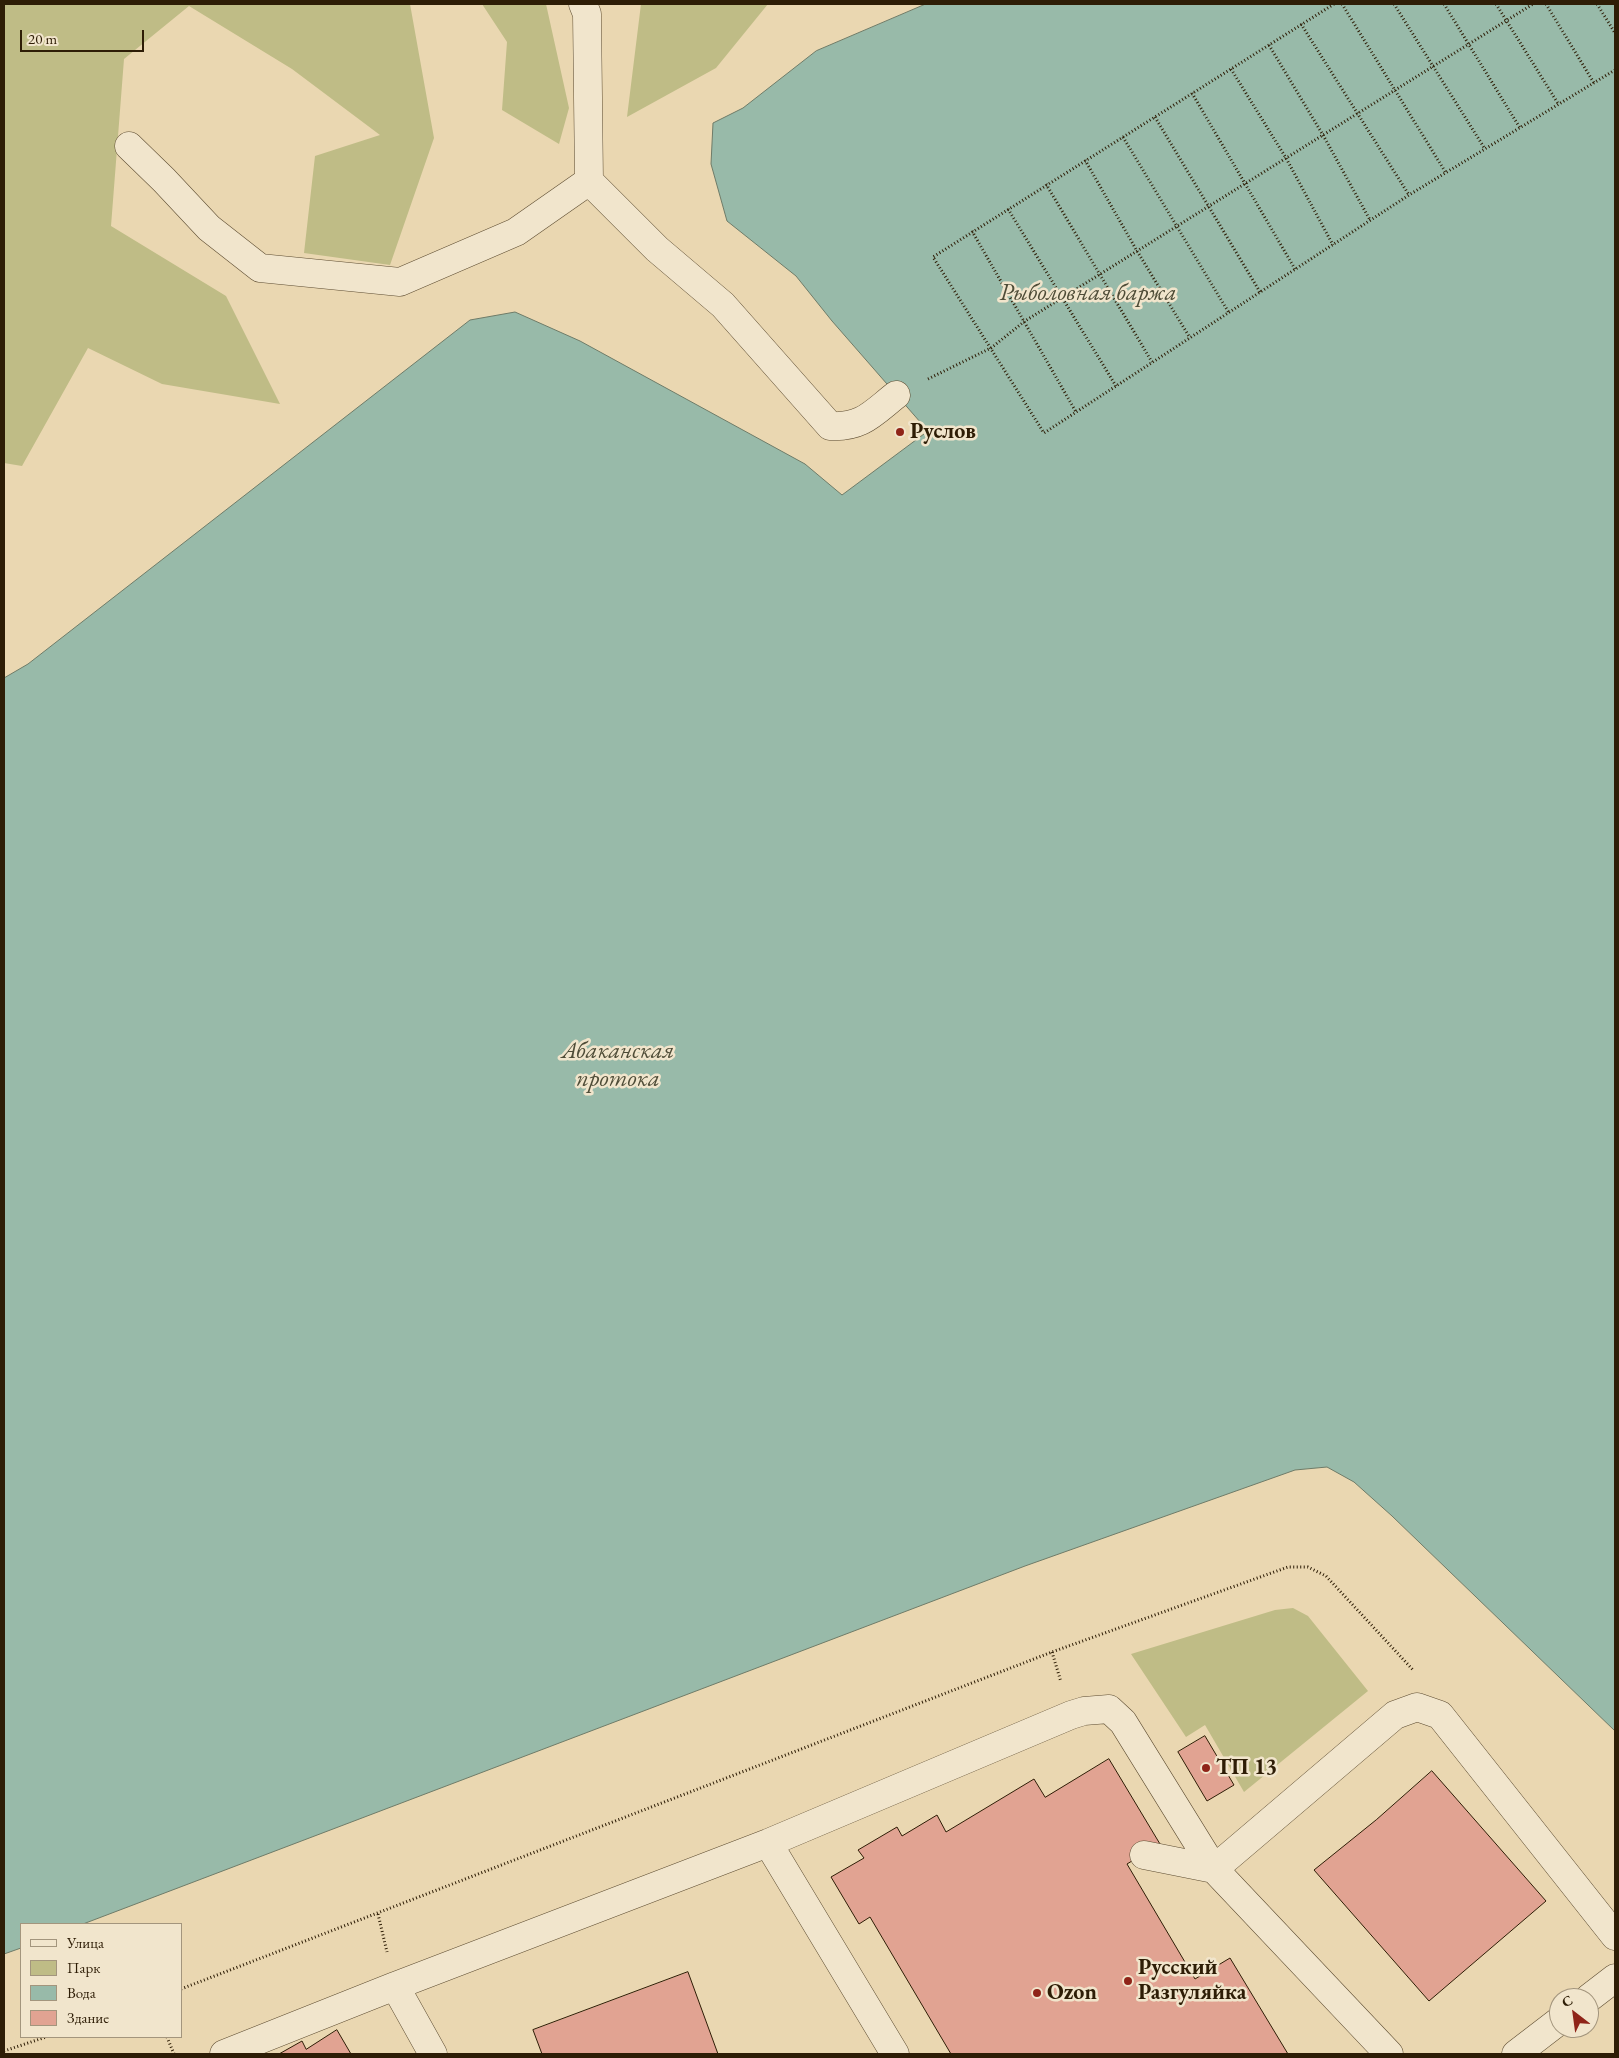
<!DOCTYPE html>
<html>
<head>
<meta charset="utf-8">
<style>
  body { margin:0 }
  #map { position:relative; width:1619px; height:2058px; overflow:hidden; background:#ead7b1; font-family:"EB Garamond",serif }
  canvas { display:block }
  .frame { position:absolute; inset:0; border:5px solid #2e1d06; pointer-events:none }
  .legend { position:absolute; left:20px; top:1923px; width:162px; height:115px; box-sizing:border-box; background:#f1e5cc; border:1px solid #a3957d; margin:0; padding:6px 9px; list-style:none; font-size:15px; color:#2e1d06 }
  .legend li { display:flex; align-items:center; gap:10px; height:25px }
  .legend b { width:25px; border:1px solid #a3957d }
  .north { position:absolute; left:1549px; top:1988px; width:50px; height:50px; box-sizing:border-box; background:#f1e5cc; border:1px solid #a3957d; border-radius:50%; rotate:330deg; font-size:14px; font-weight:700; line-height:20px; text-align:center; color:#2e1d06 }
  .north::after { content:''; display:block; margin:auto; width:18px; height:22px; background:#8f2418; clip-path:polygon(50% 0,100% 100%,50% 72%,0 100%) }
  .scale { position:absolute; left:20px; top:30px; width:124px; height:22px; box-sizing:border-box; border:2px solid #2e1d06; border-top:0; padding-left:6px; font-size:15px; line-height:18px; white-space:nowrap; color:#2e1d06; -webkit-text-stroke:4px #f1e5cc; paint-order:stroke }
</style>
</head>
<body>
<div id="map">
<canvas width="1619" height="2058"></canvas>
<div class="frame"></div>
<ul class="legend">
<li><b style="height:6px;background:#f1e5cc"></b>Улица</li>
<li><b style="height:14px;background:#bfbc86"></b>Парк</li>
<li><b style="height:14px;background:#98baa9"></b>Вода</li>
<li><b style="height:14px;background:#e1a392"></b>Здание</li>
</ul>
<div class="north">С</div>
<div class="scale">20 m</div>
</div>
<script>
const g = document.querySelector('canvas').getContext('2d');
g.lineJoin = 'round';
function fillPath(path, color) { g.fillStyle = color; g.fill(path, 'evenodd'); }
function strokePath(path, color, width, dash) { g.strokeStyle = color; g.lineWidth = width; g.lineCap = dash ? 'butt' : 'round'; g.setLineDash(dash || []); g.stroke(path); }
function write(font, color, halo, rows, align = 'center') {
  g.font = font + ' "EB Garamond",serif'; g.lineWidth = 5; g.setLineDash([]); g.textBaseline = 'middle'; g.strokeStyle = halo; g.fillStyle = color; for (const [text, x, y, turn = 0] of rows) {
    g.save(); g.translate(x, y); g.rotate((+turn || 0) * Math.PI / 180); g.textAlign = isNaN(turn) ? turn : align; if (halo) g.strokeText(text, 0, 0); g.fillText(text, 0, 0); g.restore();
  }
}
const green = new Path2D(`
  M4,4H410L434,138L390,265L304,253L315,156L380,135L292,69L189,6L124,59L111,226L226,296L280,404L162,384L88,348L22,466L4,463Z
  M482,4H546L569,108L559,144L502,110L507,42Z
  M641,4H768L716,68L627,117Z
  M1293,1608L1308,1616L1368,1691L1244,1792L1205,1725L1186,1737L1131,1654L1275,1610Z`);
const water = new Path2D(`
  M926,4H1615V1731L1392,1516L1354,1482L1327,1467L1295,1470L1025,1566L83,1924H21V1948L4,1954V678L28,664L470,320L515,312L580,341L805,464L842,495L928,431L832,321L796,276L727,221L711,164L713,123L743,108L816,51Z`);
const building = new Path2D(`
  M1205,1736L1234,1785L1207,1801L1178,1752Z
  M1109,1759L1160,1844L1127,1864L1195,1979L1230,1958L1288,2054H951L870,1917L859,1924L831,1877L864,1858L858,1850L897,1827L902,1836L937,1815L946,1832L1034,1779L1045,1797Z
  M1432,1771L1546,1901L1429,2001L1314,1870L1376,1820Z
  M688,1972L718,2054H542L533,2030Z
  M337,2030L351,2054H279L302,2041L306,2049Z`);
const path = new Path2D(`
  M1334,4L933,257L1044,433L1409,195L1615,70
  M1342,4L1446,173
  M1394,4L1485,149
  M1444,4L1520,128
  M1496,4L1559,105
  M1546,4L1594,83
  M1597,4L1615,33
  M1301,24L1409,195
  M1269,45L1323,135L1370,220
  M1231,69L1286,158L1333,245
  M1192,93L1295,269
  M1155,117L1260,292
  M1123,137L1229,313
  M1085,160L1137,251L1190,338
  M1046,184L1152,362
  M1008,209L1116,386
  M972,231L1076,412
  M928,379L991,348L1025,321L1533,4
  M1052,1652L1061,1682
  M378,1914L387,1952
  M181,1989L1052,1652L1288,1567H1308L1326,1576L1414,1671
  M167,2037L174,2054
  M4,2051L46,2037`);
const minor = new Path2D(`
  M583,4L587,14L589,181L657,249L723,305L830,426C862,428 873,413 896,395
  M129,146L164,180L209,228L260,268L400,282L516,232L589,181
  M768,1843L895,2054
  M1144,1855L1214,1869L1395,1715L1417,1707L1440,1715L1615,1936
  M395,1986L768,1843L1071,1715L1084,1711L1109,1709L1123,1722L1214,1869L1389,2054
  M1589,1998L1615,1978
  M224,2054L395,1986L433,2054
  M1516,2054L1559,2021`);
const markers = [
  [900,432,5,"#8f2418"],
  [1206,1768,5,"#8f2418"],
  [1128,1981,5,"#8f2418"],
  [1037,1993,5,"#8f2418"]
];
const poiNames = [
  ["Руслов",910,432],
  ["ТП 13",1216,1768],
  ["Русский",1138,1968],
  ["Разгуляйка",1138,1993],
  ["Ozon",1047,1993]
];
const waterNames = [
  ["Рыболовная баржа",1088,293],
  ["Абаканская",618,1051],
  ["протока",618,1079]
];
fillPath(green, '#bfbc86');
fillPath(water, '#98baa9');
strokePath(water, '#6e7b68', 1);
fillPath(building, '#e1a392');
strokePath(building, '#2e1d06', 1);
strokePath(minor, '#5d4c31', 29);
strokePath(path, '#2e1d06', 3, [1, 2.5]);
strokePath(minor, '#f1e5cc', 28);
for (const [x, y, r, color] of markers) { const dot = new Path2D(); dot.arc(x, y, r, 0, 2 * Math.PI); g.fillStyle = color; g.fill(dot); strokePath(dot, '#f1e5cc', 2); }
write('bold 22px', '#2e1d06', '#f1e5cc', poiNames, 'left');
write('italic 24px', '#4e4c37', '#f1e5cc', waterNames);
</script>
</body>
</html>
